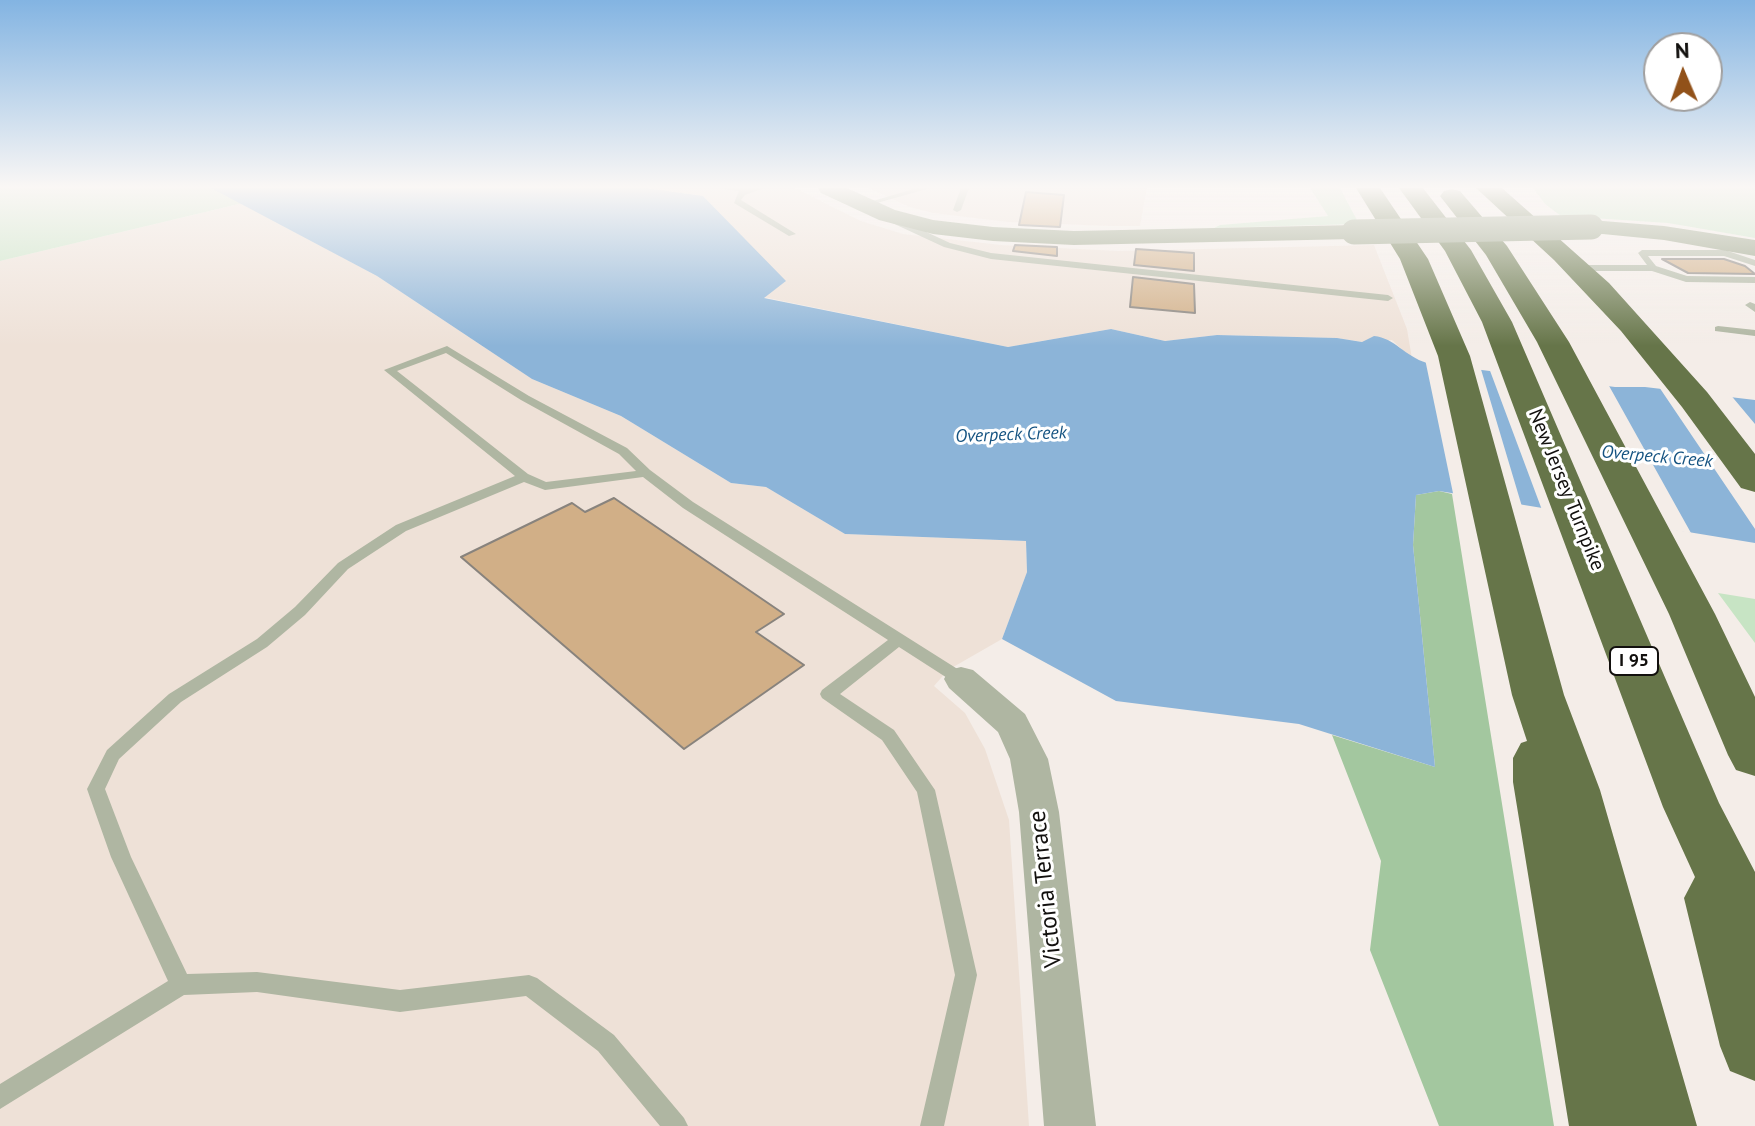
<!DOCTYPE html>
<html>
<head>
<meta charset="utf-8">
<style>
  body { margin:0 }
  #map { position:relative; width:1755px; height:1126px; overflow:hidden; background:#f4ede8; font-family:"PT Sans",sans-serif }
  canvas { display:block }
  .north { position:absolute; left:1643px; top:32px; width:80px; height:80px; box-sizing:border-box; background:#fff; border:2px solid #a09f9f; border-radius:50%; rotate:358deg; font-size:22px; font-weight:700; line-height:32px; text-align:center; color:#12100e }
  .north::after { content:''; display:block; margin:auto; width:28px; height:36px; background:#915119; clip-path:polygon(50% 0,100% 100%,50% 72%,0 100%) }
</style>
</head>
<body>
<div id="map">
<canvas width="1755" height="1126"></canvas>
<div class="north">N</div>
</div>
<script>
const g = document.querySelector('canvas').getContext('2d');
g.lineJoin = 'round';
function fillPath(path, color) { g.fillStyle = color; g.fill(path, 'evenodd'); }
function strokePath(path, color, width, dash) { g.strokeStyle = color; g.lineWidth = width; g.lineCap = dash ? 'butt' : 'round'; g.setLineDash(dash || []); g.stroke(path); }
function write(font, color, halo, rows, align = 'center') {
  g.font = font + ' "PT Sans",sans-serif'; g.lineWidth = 6; g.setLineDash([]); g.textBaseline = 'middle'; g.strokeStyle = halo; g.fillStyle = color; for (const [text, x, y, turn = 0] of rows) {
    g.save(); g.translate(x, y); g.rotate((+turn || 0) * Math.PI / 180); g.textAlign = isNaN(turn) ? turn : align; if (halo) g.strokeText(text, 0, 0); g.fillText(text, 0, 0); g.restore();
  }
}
const built = new Path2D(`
  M646,188H795L861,221L903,234L1001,245L1118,251L1374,245L1407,329L1412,359L1392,340L1363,342L1337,338L1217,335L1165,341L1111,329L1008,347L763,297L785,282L703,196Z
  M869,188H1147L1140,226H1109L1008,222L933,213L909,207Z
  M243,203L377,276L532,379L621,416L731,483L766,487L845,534L1026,541L1027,572L1002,639L948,670L934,686L965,713L985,749L1009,820L1029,1126H0V261Z`);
const green = new Path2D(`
  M0,188H211L243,203L0,261Z
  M1310,188H1340L1359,224L1214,228L1220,225L1328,216Z
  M1533,188H1755V238L1668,223L1561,216L1545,204Z
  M1718,593L1755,599V643Z`);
const forest = new Path2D(`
  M1439,491L1452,494L1554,1126H1439L1370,950L1381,861L1332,735L1435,767L1413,545L1416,495Z`);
const water = new Path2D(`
  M211,188H646L703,196L786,281L764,298L1008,347L1111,329L1165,341L1217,335L1337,338L1362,342L1374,336C1395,338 1404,356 1427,363L1615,387H1645L1755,400V543L1439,491L1416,495L1413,545L1435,767L1299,724L1116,701L1002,639L1027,572L1026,541L845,534L766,487L731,483L621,416L532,379L377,276Z`);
const pier = new Path2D(`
  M1425,359L1480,366L1523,510L1454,498Z
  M1489,368L1608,384L1691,533L1542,510Z
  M1657,384L1729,393L1755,424V529Z`);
const building = new Path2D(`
  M1026,192L1064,195L1060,227L1019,225Z
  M1015,245L1057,247V256L1013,251Z
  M1136,249L1194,253V271L1134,265Z
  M1662,259H1724L1745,266L1755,274L1688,273Z
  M1133,277L1194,284L1195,313L1130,307Z
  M614,498L784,614L756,632L804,665L684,749L461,557L572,503L585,512Z`);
const lane = new Path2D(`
  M718,188H764L745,195L741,200L796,234L789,236L734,203L739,191Z
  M917,188H930L863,207L859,205Z
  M961,188H969L961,210L957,212L953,210Z
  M888,217H894L950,243L991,253L1388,295L1393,298L1388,301L991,259L944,247L888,221Z
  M1642,250H1725L1755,260V266L1724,256H1648L1656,266L1687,276L1755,277V283L1686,282L1652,271H1579L1575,268L1579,265H1647L1638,253Z
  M1750,302L1755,304V312L1745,305Z
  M1718,326L1755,330V336L1715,331V327Z
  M447,346L529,396L627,448L650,470L693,502L967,675L969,679L967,683H955L899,647L840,694L894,730L935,790L977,975L944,1126H920L955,975L917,792L882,740L822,698L820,694L822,690L888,640L683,508L643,477L545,490L524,482L406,531L348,569L305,615L267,647L181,702L119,759L105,789L131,857L187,974L257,972L400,990L529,975L537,978L614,1035L684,1118L688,1126H660L598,1051L526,996L400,1012L257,992L184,995L0,1109V1084L168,981L111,857L87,789L107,750L169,694L257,639L295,607L338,563L396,525L515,476L384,370ZM446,353L521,400L619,454L636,471L546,482L528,474L397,371Z`);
const street = new Path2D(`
  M961,667L973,670L1025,714L1048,759L1059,812L1096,1126H1044L1019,812L1010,759L998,732L949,688L944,679L949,670Z`);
const secondary = new Path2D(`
  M818,188H847L895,210L933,220L993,227L1074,231L1354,225L1363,227L1366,232L1363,237L1354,239L1074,245L993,241L933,234L879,220L821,193Z
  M1591,220L1664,226L1755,240V256L1664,240L1582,232L1579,227L1582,222Z`);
const highway = new Path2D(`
  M1356,188H1380L1428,259L1470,356L1564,695L1600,790L1697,1126H1569L1513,782V758L1521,743L1527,741L1512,695L1438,356L1400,259Z
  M1399,188H1423L1471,250L1512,322L1719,803L1755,872V1081L1730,1071L1720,1046L1684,898L1695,877L1663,807L1482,322L1445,251Z
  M1476,188H1502L1609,283L1707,392L1755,454V492L1741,488L1682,407L1621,331L1554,260Z
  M1452,189L1460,191L1507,246L1569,342L1715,614L1755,697V776L1736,770L1728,755L1669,614L1537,342L1486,255L1440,196L1444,191Z`);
const secondaryBridge = new Path2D(`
  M1354,232L1591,227`);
const farWaternames = [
  ["Overpeck Creek",1011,435,-2],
  ["Overpeck Creek",1657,457,5]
];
const shields = [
  [1634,661,48]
];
const shieldNames = [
  ["I 95",1634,661]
];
const streetNames = [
  ["New Jersey Turnpike",1566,490,68]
];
const nearStreetnames = [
  ["Victoria Terrace",1046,889,-96]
];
fillPath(built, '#eee1d7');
fillPath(green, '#c7e4c4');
fillPath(forest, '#a3c79f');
fillPath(water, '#8cb4d8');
fillPath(pier, '#f4ede8');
fillPath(building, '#d1af87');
strokePath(building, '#88837d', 2);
fillPath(lane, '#afb6a2');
fillPath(street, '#afb6a2');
fillPath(secondary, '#8f9a7c');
fillPath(highway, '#667549');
strokePath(secondaryBridge, '#8f9a7c', 25);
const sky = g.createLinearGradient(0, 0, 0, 346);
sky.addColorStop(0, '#83b4e2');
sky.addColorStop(0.54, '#faf7f5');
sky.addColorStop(1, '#faf7f500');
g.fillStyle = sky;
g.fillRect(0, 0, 1755, 346);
write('italic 18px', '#155381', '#fff', farWaternames);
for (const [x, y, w] of shields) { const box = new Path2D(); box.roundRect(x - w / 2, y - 14, w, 28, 6); g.fillStyle = '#fff'; g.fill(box); strokePath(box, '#12100e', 2); }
write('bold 18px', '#12100e', null, shieldNames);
write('20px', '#12100e', '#fff', streetNames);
write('24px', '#12100e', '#fff', nearStreetnames);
</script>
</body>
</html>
